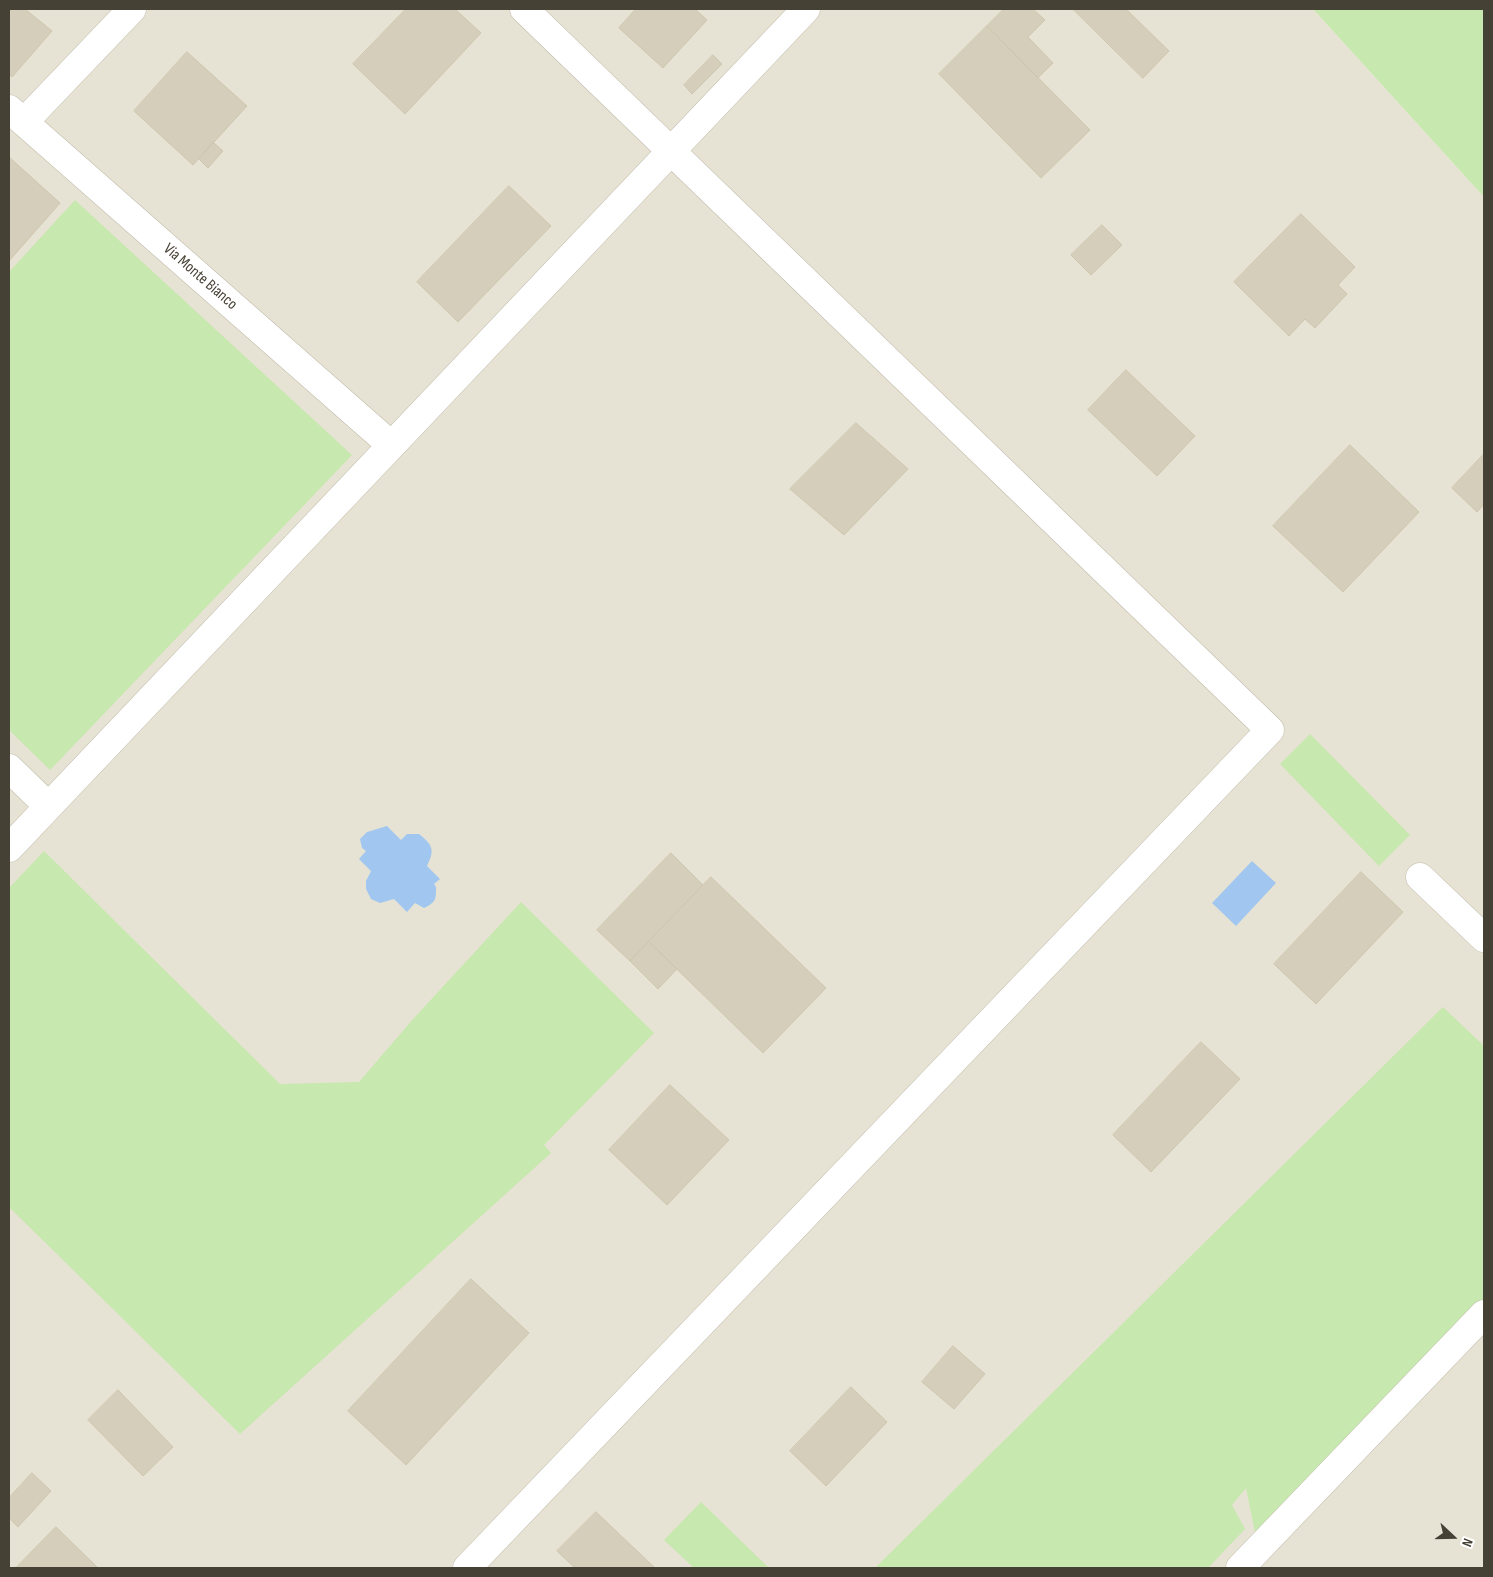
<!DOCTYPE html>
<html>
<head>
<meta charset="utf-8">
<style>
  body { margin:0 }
  #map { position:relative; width:1493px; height:1577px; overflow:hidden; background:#f3f1e6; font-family:"Sofia Sans Condensed",sans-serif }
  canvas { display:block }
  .frame { position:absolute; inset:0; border:10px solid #464135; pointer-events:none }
  .north { position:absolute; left:1428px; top:1512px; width:50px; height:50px; -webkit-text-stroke:4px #fff; paint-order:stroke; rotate:111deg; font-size:14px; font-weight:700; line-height:20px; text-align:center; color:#464135 }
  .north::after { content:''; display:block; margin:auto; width:18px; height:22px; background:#464135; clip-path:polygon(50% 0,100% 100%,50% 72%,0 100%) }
</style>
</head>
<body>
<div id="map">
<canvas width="1493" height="1577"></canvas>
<div class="frame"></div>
<div class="north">N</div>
</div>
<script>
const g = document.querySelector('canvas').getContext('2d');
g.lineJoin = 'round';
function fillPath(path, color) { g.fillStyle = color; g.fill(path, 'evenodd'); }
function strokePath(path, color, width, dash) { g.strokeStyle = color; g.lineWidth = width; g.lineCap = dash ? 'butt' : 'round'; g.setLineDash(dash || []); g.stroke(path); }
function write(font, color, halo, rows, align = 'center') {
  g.font = font + ' "Sofia Sans Condensed",sans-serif'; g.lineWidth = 4; g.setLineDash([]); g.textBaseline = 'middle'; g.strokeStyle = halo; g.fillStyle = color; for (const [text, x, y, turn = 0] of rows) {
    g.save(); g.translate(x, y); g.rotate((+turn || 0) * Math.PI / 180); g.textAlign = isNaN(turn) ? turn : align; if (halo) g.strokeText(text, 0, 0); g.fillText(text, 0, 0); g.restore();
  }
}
const residential = new Path2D(`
  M9,9H1313L1484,197V1568H9Z`);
const green = new Path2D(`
  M1313,9H1484V197Z
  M75,200L352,455L50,770L9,730V272Z
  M1310,734L1410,835L1379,866L1280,764Z
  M44,851L280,1084L359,1082L414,1018L521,902L654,1033L544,1145L551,1153L240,1434L9,1207V888Z
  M1443,1007L1484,1046V1324L1260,1557L1246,1488L1232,1505L1245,1529L1208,1568H875Z
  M701,1502L769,1568H694L664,1540Z`);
const water = new Path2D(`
  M387,826L401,840L407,834H419C433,845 435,850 427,866L440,879L434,884L436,887C436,900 436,902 424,908L415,903L407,912L394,899L380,903L371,899L366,889V881L371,871L359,859L366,851L362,848L360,839L367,832Z
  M1252,861L1276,883L1236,926L1212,903Z`);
const building = new Path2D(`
  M9,9H25L52,31L12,77L9,74Z
  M406,9H455L481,33L405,114L353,64Z
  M636,9H695L707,20L663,68L619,28Z
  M1004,9H1033L1045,20L1028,37L1053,63L1038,78L987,26Z
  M1073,9H1126L1169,51L1143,78Z
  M987,26L1090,130L1041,178L939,74Z
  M187,52L247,106L193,165L134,111Z
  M713,55L722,64L692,94L684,85Z
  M213,142L223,151L208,168L199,159Z
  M9,157L60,203L9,261Z
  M509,186L551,226L458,322L417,282Z
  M1301,214L1355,267L1338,285L1347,294L1315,328L1305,319L1289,336L1234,282Z
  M1102,225L1122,245L1091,275L1071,255Z
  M1126,370L1195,436L1157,476L1088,410Z
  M856,423L908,469L844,535L790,489Z
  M1350,445L1419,512L1343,592L1273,526Z
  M1484,454V504L1477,512L1452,488Z
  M671,853L703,885L630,961L597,930Z
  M1361,872L1403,912L1316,1004L1274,964Z
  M711,877L826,988L763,1053L649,942Z
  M649,942L677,969L658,989L630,961Z
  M1201,1042L1240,1079L1151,1172L1113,1135Z
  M670,1085L729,1140L667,1205L609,1150Z
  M471,1279L529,1333L406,1465L348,1411Z
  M953,1346L985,1374L954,1409L922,1382Z
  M851,1387L887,1422L826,1486L790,1451Z
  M118,1390L173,1447L143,1476L88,1420Z
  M32,1473L51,1491L18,1527L9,1518V1498Z
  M596,1512L655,1568H575L557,1551Z
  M56,1527L97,1567L96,1568H16Z`);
const minor = new Path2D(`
  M9,109L391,445
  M24,122L132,9
  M9,768L48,806
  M9,848L806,9
  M1420,877L1484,938
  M467,1568L1270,730L524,9
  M1240,1568L1484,1314`);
const streetNames = [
  ["Via Monte Bianco",200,277,41]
];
fillPath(residential, '#e7e3d4');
fillPath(green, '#c7e8ae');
fillPath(water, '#a1c7f0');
fillPath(building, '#d5cebb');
strokePath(building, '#cfc6ae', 1);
strokePath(minor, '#c1bcab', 29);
strokePath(minor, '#fff', 28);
write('16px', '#464135', '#fff', streetNames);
</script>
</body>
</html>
